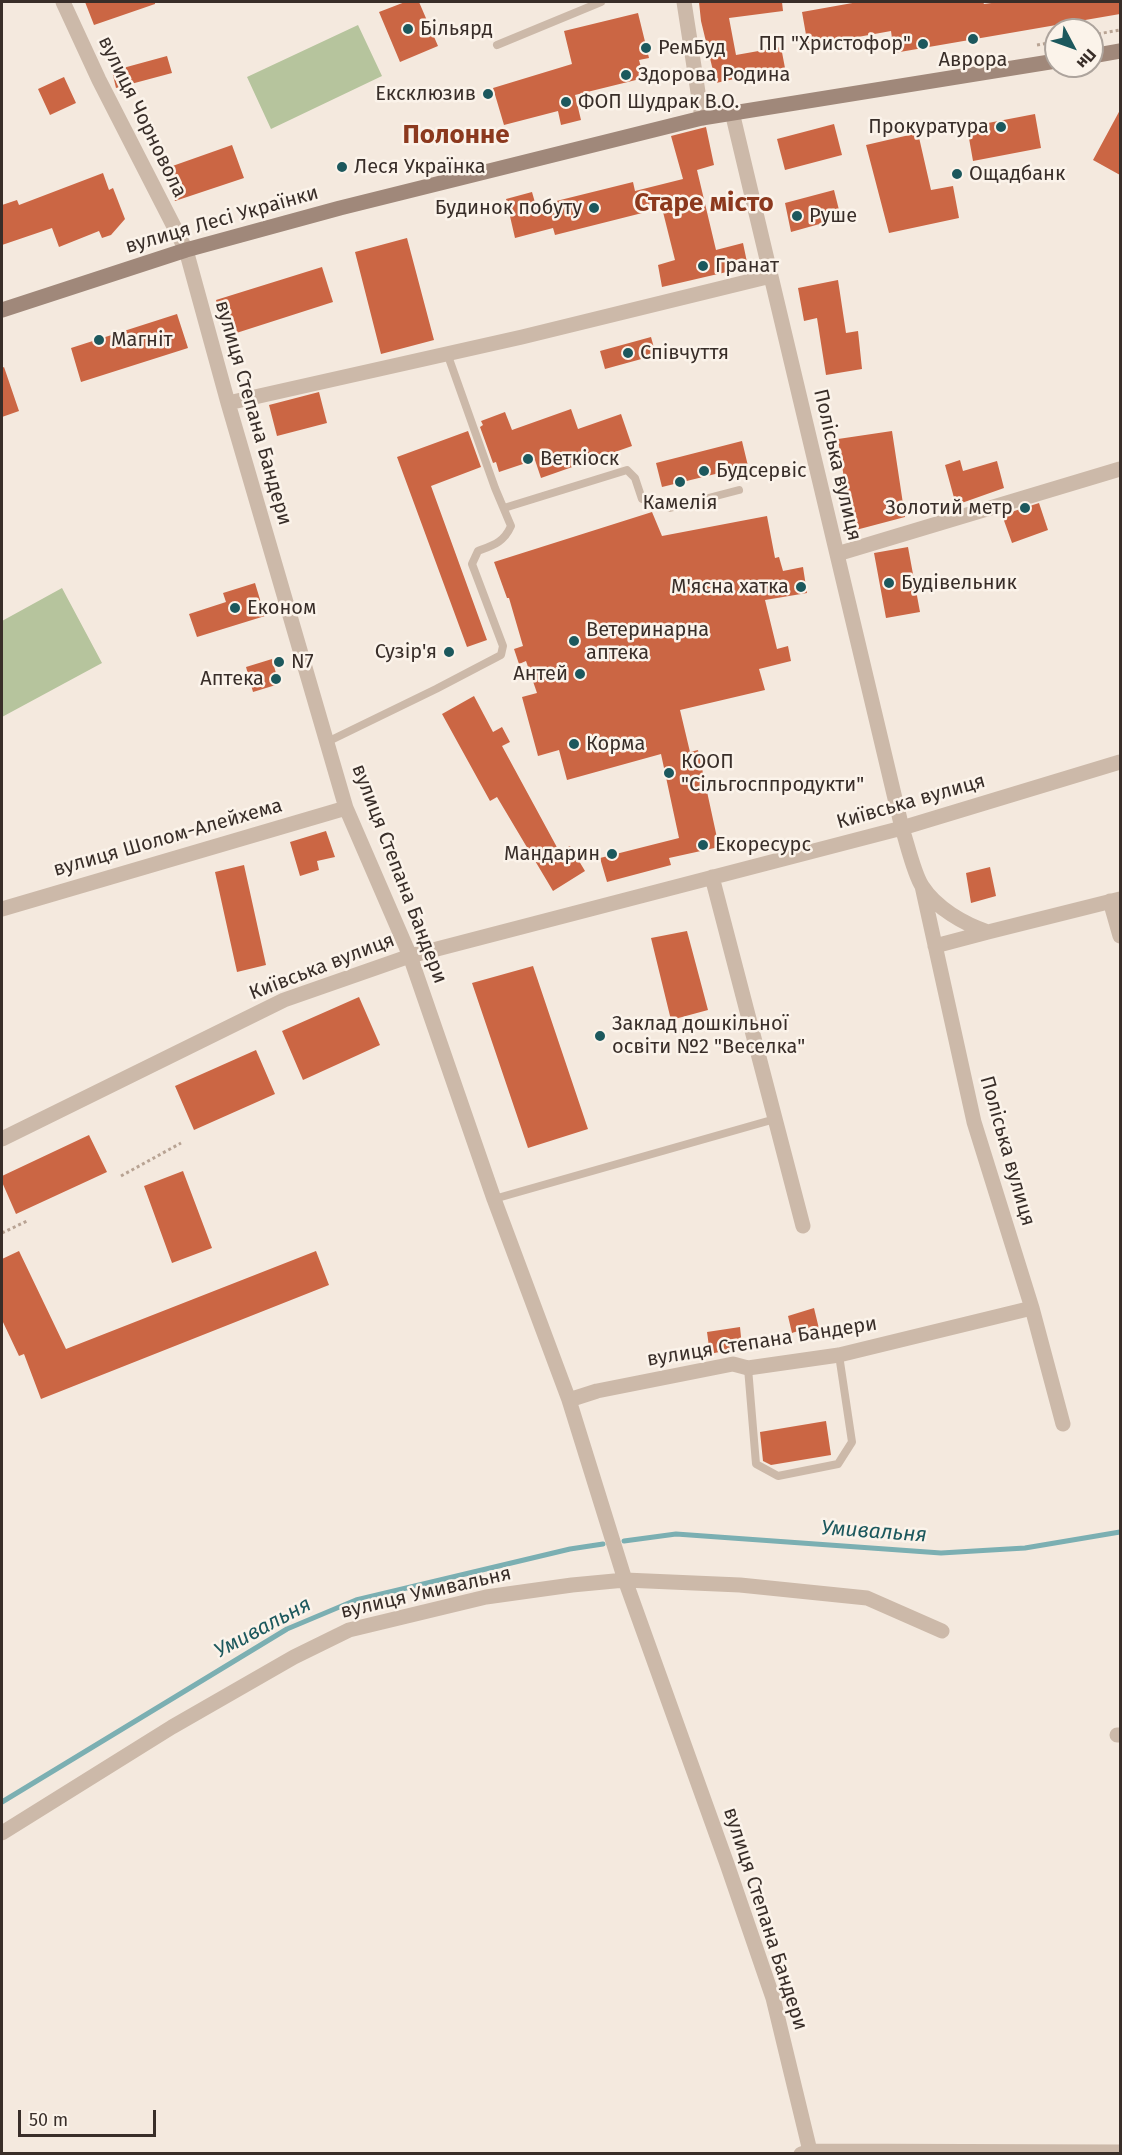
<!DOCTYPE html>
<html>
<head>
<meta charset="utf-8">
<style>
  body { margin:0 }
  #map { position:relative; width:1122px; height:2155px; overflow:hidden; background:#f4e9de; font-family:"Fira Sans",sans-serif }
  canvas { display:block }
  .frame { position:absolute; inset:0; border:3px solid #392e29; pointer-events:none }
  .north { position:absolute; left:1044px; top:18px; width:60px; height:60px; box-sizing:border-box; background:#fbf3ea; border:2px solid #ada49d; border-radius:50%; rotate:131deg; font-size:16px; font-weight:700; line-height:24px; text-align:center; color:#392e29 }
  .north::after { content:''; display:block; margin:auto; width:21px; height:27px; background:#1c585d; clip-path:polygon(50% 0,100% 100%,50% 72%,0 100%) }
  .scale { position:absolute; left:18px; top:2110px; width:138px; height:27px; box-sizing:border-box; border:3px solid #392e29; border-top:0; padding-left:8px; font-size:18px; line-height:21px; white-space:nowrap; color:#392e29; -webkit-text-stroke:4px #fbf3ea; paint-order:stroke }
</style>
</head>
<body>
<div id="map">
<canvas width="1122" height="2155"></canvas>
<div class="frame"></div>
<div class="north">Пн</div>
<div class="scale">50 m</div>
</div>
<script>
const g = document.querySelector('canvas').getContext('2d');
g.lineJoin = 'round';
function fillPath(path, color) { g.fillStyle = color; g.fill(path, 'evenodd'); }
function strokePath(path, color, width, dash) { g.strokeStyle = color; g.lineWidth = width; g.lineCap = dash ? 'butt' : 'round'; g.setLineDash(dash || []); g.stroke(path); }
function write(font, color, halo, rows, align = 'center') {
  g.font = font + ' "Fira Sans",sans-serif'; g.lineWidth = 5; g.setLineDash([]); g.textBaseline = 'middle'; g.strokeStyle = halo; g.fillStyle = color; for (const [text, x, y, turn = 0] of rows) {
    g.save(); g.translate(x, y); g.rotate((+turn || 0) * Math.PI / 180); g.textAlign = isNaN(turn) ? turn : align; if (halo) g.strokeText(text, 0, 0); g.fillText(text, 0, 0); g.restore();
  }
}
const green = new Path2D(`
  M358,25L382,76L271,129L247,77Z
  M62,588L102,663L2,717V621Z`);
const stream = new Path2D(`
  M624,1541L676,1534L941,1553L1025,1548L1120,1532
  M2,1802L287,1629L356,1600L570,1549L603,1544`);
const building = new Path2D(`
  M85,2H155V4L94,25Z
  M405,2H419L438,46L400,62L379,12Z
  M699,2H782L783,11L729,18L736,55L781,47L785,68L716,83L701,21Z
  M858,2H983L984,4L999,2H1120V14L894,53L891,31L808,46L802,12Z
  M638,13L649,58L639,60L644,78L575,95L581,120L561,125L558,111L504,125L493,88L572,64L564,31Z
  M167,56L172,73L116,88L112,71Z
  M64,77L76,103L50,115L38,89Z
  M1120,110V175L1093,160Z
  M1035,114L1041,148L973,161L967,127Z
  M834,124L842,155L785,170L777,139Z
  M706,127L714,165L697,170L716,250L743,243L748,267L662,287L658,265L675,260L662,208L555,235L553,228L515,238L506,199L532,192L536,206L633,182L635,191L683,179L671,136Z
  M918,133L931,190L953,186L959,218L889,233L866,145Z
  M232,145L244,178L175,201L164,169Z
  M103,173L109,190L113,188L125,219L111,235L102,238L99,231L59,247L52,228L2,245V205L17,200L19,205Z
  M834,190L841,218L791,232L785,203Z
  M407,238L434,340L381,354L355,252Z
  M322,267L333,302L227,336L216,300Z
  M838,280L846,333L858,331L862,369L826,375L817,318L804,321L798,288Z
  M177,314L188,348L81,382L71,348Z
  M651,337L656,355L605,369L600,351Z
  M4,367L19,411L2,417V368Z
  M319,392L327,423L277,436L269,405Z
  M571,409L578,429L621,414L632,446L541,478L535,460L499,472L496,462L493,463L480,427L483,425L481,421L505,412L512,430Z
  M468,431L481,467L431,486L487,640L467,647L397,457Z
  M892,431L905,517L852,531L838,439Z
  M742,441L748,466L662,487L656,463Z
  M960,460L963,471L997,461L1004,488L956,505L945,465Z
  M1039,503L1048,530L1012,543L1002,515Z
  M652,512L662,536L767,516L775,558L779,557L783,571L803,567L807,593L765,600L777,649L788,646L791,661L759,669L765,690L680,710L690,752L698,750L719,847L669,858L671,865L607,882L600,858L679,838L661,754L567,780L559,750L538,756L522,697L537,693L526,661L519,664L514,649L523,646L509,598H507L494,562Z
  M908,547L920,612L886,618L874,553Z
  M255,583L265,616L197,637L189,614L226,602L223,593Z
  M272,659L279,684L253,692L246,667Z
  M474,696L493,732L502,727L510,742L502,746L559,851L570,846L585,871L553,891L497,797L490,801L442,714Z
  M326,831L335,857L317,861L319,870L300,876L290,842Z
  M244,865L266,965L237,972L215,872Z
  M990,867L996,896L971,903L966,873Z
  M687,931L708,1010L671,1020L651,938Z
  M533,966L588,1129L528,1148L472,983Z
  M359,997L380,1045L303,1080L282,1031Z
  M256,1050L275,1094L194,1130L175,1086Z
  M89,1135L107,1172L16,1214L2,1182V1176Z
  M183,1171L212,1248L172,1263L144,1186Z
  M19,1251L66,1349L316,1251L329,1285L41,1399L24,1354L19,1356L2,1320V1259Z
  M814,1308L821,1337L808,1341L804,1329L792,1333L788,1316Z
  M740,1327L742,1347L710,1354L707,1332Z
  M826,1421L831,1455L771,1465L763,1461L760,1432Z`);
const path = new Path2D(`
  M1092,35L1120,30
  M1037,45L1056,42
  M121,1176L181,1143
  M2,1233L27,1221`);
const service = new Path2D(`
  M497,45L601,2
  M504,508L627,470L635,478L642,499L670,508L739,490
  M327,742L436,689L501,655L503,646L472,564L478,551C494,545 504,542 511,526L495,488L447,353
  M494,1199L775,1119
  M748,1368L756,1464L778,1476L838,1464L852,1442L839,1355`);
const minor = new Path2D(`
  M63,2L99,80L186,250L228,403L346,808L410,956L494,1199L569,1400L625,1580L727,1864L773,1998L810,2151
  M732,112L902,828C907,843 914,874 922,886C936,908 964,924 988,932L1120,899
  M228,403L522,337L771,276
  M837,554L1120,469
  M712,877L803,1226
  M922,886L974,1122L1032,1308L1063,1424
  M1110,901L1120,936
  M2,909L346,808
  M935,946L988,932
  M2,1139L284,1000L410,956L902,828L1120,762
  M569,1400L597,1391L733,1364L748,1368L839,1355L1032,1308
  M1117,1735H1120
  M2,1833L172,1727L294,1657L349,1630L486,1597L572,1585L625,1580L740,1585L867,1598L942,1631
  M801,2154L810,2151L1120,2152`);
const tertiary = new Path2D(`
  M684,2L702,118`);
const secondary = new Path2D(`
  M1092,56L1120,51
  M2,310L186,250L340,208L702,118L1056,61`);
const markers = [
  [408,29,6,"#1c585d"],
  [973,39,6,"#1c585d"],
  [923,44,6,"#1c585d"],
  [646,48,6,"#1c585d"],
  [626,75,6,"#1c585d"],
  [488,94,6,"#1c585d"],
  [566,102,6,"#1c585d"],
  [1001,127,6,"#1c585d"],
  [342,167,6,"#1c585d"],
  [957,174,6,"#1c585d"],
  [594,208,6,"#1c585d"],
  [797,216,6,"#1c585d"],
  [703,266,6,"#1c585d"],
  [99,340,6,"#1c585d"],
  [628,353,6,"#1c585d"],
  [528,459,6,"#1c585d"],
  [704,471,6,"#1c585d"],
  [680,482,6,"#1c585d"],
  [1025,508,6,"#1c585d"],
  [889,583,6,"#1c585d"],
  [801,587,6,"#1c585d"],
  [235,608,6,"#1c585d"],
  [574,641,6,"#1c585d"],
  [449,652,6,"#1c585d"],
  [279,662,6,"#1c585d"],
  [580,674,6,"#1c585d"],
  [276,679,6,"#1c585d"],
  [574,744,6,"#1c585d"],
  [669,773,6,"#1c585d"],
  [703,845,6,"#1c585d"],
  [612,854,6,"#1c585d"],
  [600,1036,6,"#1c585d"]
];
const poiNames = [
  ["Більярд",420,29],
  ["ПП \"Христофор\"",911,44,"right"],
  ["РемБуд",658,48],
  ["Аврора",973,60,"center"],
  ["Здорова Родина",638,75],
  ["Ексклюзив",476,94,"right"],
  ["ФОП Шудрак В.О.",578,102],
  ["Прокуратура",989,127,"right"],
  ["Леся Українка",354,167],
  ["Ощадбанк",969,174],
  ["Будинок побуту",582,208,"right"],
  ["Руше",809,216],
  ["Гранат",715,266],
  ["Магніт",111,340],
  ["Співчуття",640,353],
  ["Веткіоск",540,459],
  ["Будсервіс",716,471],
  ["Камелія",680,503,"center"],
  ["Золотий метр",1013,508,"right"],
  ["Будівельник",901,583],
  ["М'ясна хатка",789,587,"right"],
  ["Економ",247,608],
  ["Ветеринарна",586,630],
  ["аптека",586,653],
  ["Сузір'я",437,652,"right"],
  ["N7",291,662],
  ["Антей",568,674,"right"],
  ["Аптека",264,679,"right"],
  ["Корма",586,744],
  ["КООП",681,762],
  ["\"Сільгосппродукти\"",681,785],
  ["Екоресурс",715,845],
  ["Мандарин",600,854,"right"],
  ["Заклад дошкільної",612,1024],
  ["освіти №2 \"Веселка\"",612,1047]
];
const streetNames = [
  ["вулиця Чорновола",142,117,64],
  ["вулиця Лесі Українки",222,220,-16],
  ["вулиця Степана Бандери",253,413,74],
  ["Поліська вулиця",837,465,77],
  ["Київська вулиця",911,802,-16],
  ["вулиця Шолом-Алейхема",168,838,-16],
  ["вулиця Степана Бандери",399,874,69],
  ["Київська вулиця",322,967,-21],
  ["Поліська вулиця",1007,1151,74],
  ["вулиця Степана Бандери",762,1342,-9],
  ["вулиця Умивальня",426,1593,-13],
  ["вулиця Степана Бандери",765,1919,72]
];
const waterNames = [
  ["Умивальня",874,1532,4],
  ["Умивальня",263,1628,-28]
];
const districtNames = [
  ["Полонне",456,136],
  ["Старе місто",704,204]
];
fillPath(green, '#b6c49d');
strokePath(stream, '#7bafb2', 5);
fillPath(building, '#cb6644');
strokePath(path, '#b8a393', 3, [3, 3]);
strokePath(service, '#ccb9a9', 8);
strokePath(minor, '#ccb9a9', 15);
strokePath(tertiary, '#ccb9a9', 15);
strokePath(secondary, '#a0887a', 15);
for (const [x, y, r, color] of markers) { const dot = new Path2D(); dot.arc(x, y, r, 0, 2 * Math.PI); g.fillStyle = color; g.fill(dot); strokePath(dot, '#fbf3ea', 2); }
write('20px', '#392e29', '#fbf3ea', poiNames, 'left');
write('20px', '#392e29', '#fbf3ea', streetNames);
write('italic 21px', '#1c585d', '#fbf3ea', waterNames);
write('bold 26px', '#8c391e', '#fbf3ea', districtNames);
</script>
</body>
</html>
